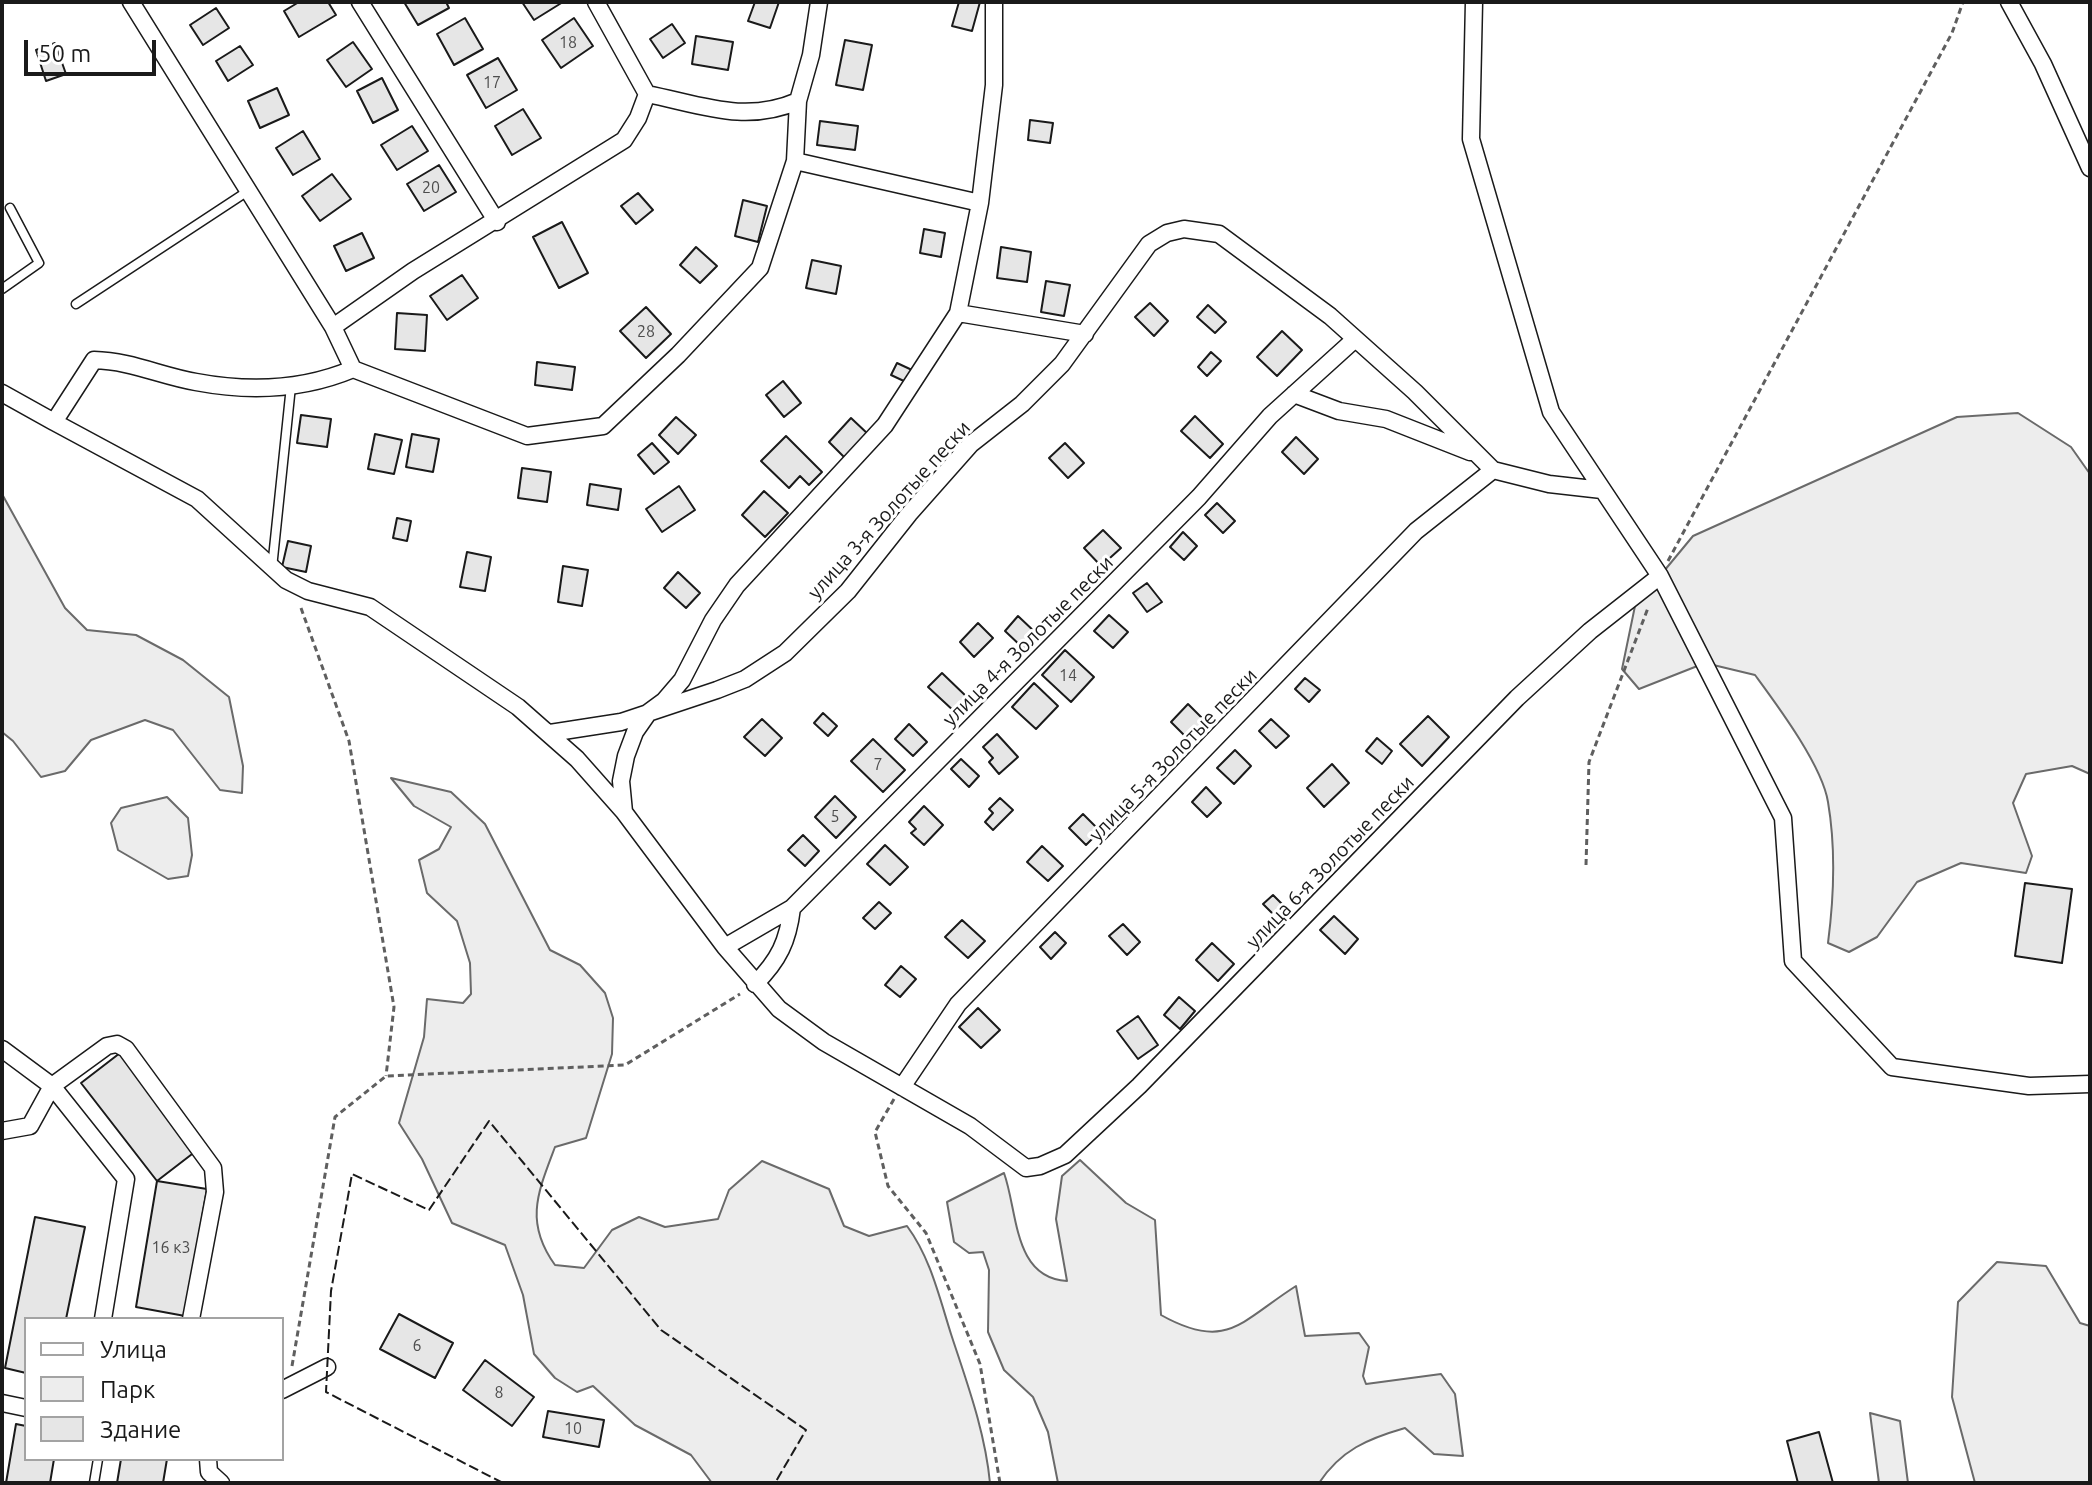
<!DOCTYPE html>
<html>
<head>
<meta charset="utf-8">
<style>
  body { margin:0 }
  #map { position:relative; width:2092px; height:1485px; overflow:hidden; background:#fff; font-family:Ubuntu,sans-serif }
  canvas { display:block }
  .frame { position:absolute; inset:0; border:4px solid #1a1a1a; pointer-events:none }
  .legend { position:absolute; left:24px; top:1317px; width:260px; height:144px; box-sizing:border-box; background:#fff; border:2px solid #a3a3a3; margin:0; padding:10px 14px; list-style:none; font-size:24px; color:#1a1a1a }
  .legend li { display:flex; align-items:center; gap:16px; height:40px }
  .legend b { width:40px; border:2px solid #a3a3a3 }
  .scale { position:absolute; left:24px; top:40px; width:132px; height:36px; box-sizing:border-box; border:4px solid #1a1a1a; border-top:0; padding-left:10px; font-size:24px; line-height:28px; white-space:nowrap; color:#1a1a1a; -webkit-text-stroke:6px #fff; paint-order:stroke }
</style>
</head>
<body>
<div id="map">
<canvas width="2092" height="1485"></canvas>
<div class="frame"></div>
<ul class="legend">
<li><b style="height:10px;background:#fff"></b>Улица</li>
<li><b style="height:22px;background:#ededed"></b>Парк</li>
<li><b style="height:22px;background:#e6e6e6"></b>Здание</li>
</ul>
<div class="scale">50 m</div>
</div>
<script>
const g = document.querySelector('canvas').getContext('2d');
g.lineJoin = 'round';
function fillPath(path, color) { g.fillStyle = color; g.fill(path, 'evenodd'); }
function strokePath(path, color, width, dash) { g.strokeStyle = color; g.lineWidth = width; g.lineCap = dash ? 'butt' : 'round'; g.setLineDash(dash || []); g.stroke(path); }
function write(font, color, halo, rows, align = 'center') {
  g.font = font + ' Ubuntu,sans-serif'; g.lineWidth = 6; g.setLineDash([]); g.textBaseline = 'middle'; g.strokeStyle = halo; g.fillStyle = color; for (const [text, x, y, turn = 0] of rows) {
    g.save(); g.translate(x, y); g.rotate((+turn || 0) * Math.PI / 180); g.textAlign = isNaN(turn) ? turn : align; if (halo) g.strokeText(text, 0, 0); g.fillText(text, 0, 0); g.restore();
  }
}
const green = new Path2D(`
  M2018,413L2071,447L2090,474V774L2072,766L2026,774L2013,803L2032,856L2026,873L1961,863L1917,882L1877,937L1849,952L1828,943C1834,897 1836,849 1828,802C1822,765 1777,705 1755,675L1705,663L1639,689L1622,669L1635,606L1693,536L1957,417Z
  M2,494L65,608L87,630L136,635L183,660L229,697L243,766L242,793L220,790L173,730L145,720L91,740L65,771L41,777L13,741L2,732Z
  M391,778L451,792L485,824L550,950L580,965L605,993L613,1018L612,1054L586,1138L555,1147C538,1192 524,1222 555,1265L584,1268L612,1230L639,1217L665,1227L718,1219L729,1190L762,1161L829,1189L844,1226L869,1236L907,1226C930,1257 939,1296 951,1334C967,1383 985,1431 990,1483H712L691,1455L635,1425L593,1386L577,1392L555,1378L534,1354L523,1295L505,1245L452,1223L422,1159L399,1123L424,1037L427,999L463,1003L471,994L470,963L457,921L427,893L419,860L439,849L451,827L414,806Z
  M167,797L188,818L192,855L188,876L168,879L118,850L111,823L121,808Z
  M1080,1160L1126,1203L1155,1220L1161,1315C1227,1352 1241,1321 1296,1286L1305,1336L1359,1333L1369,1347L1363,1376L1366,1384L1441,1374L1455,1394L1463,1456L1434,1454L1405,1428C1367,1439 1341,1450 1319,1483H1058L1048,1432L1033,1397L1004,1370L988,1332L989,1270L983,1252L969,1253L954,1242L947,1202L1004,1173C1018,1212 1013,1278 1067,1281L1056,1219L1062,1176Z
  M1997,1262L2046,1266L2080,1323L2090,1326V1483H1975L1952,1397L1958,1302Z
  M1870,1413L1900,1421L1908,1483H1879Z`);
const building = new Path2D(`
  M299,2H328L336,15L299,37L284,11Z
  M404,2H446L449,8L418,25Z
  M522,2H563L534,20Z
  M755,2H779L770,28L748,21Z
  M959,2H980L972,31L952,26Z
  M216,8L229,28L203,45L190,25Z
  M465,18L483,49L454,65L437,34Z
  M574,18L593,46L561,68L542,40Z
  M672,24L685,43L663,58L650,39Z
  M696,36L733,42L728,70L692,64Z
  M845,40L872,45L863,90L836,85Z
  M353,42L372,69L346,87L327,60Z
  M55,43L66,74L46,81L36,50Z
  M240,46L253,65L228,81L216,61Z
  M498,58L517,90L486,108L467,75Z
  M382,78L398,110L373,123L357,91Z
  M277,88L289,115L260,128L248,101Z
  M523,109L541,138L512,155L495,126Z
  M1030,120L1053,123L1050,143L1028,140Z
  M820,121L858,126L855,150L817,145Z
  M412,126L428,151L397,170L381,145Z
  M303,131L320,159L293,175L276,148Z
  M439,165L456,192L424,211L407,184Z
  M332,174L351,199L320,221L302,196Z
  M638,193L653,210L636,224L621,206Z
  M743,200L767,206L758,242L735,236Z
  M562,222L588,273L559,288L533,237Z
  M924,229L945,233L941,257L920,253Z
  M362,233L374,258L346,271L334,246Z
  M696,247L717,266L700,283L680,265Z
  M1001,247L1031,252L1027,282L997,278Z
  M812,260L841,266L836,294L806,288Z
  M462,275L478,298L447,320L430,296Z
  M1046,281L1070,285L1064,316L1041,312Z
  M1150,303L1168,321L1154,336L1135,317Z
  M1208,305L1226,322L1215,333L1197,317Z
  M646,307L671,334L646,358L620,331Z
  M397,313L427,315L425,351L395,349Z
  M1282,331L1302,350L1277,376L1257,357Z
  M1211,352L1221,361L1207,376L1198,367Z
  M537,362L575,367L572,390L535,385Z
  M897,363L912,370L906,382L891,375Z
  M783,381L801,403L784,417L766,395Z
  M301,415L331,419L327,447L297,443Z
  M1195,416L1223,444L1210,458L1181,431Z
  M676,417L696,435L678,454L659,435Z
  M851,418L869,435L846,459L829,442Z
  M375,434L402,440L394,474L368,469Z
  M412,434L439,439L433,472L406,467Z
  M786,436L822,472L809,485L800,476L789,488L761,461Z
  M1296,437L1318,459L1304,474L1282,452Z
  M652,443L669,462L654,474L638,455Z
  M1065,443L1084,463L1068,478L1049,458Z
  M522,468L551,472L547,502L518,498Z
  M590,484L621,489L618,510L587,505Z
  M679,486L695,510L662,532L646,509Z
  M764,491L788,513L765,537L742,515Z
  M1217,503L1235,521L1223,533L1205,515Z
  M397,518L411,521L407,541L393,538Z
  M1103,530L1121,548L1101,566L1084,548Z
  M1183,532L1197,546L1184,560L1170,547Z
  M288,541L311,546L306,572L282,567Z
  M467,552L491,557L485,591L460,587Z
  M563,566L588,570L582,606L558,602Z
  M678,572L700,593L686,608L664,588Z
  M1147,583L1162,602L1147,612L1133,593Z
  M1109,615L1128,632L1113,648L1094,631Z
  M1018,616L1037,634L1023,648L1005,631Z
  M978,623L993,638L974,657L960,642Z
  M1065,650L1094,677L1071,702L1042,675Z
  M942,673L969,699L956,713L928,687Z
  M1305,678L1320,690L1309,702L1295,689Z
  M1034,683L1058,706L1036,729L1012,707Z
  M1188,704L1207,723L1190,741L1171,722Z
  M823,713L837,726L828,736L814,723Z
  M1428,716L1449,737L1422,766L1400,744Z
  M762,719L782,738L765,756L744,737Z
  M1271,719L1289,736L1276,748L1259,731Z
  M909,724L927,742L913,756L895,739Z
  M997,734L1018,757L999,774L989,762L993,758L983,747Z
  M1377,738L1392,751L1382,764L1366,751Z
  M873,739L905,770L883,792L851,761Z
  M1235,750L1251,766L1234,784L1217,768Z
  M961,759L979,776L969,787L951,769Z
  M1332,764L1349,783L1324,807L1307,788Z
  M1206,787L1221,803L1207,817L1192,802Z
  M835,796L856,817L836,838L815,817Z
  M1000,798L1013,810L993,830L985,822L993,813L989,809Z
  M924,806L943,825L924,845L911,833L916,829L909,822Z
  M1083,814L1100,831L1086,845L1069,828Z
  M803,835L819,851L805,866L788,850Z
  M885,845L908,867L890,885L867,864Z
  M1042,846L1063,866L1048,881L1027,862Z
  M2025,883L2072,889L2062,963L2015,956Z
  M1273,895L1286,908L1276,917L1263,904Z
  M879,902L891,913L875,929L863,918Z
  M1334,916L1358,939L1345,954L1320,930Z
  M962,920L985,941L968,958L945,937Z
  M1123,924L1140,942L1127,955L1109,936Z
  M1055,932L1066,943L1051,959L1040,947Z
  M1212,943L1234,964L1218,981L1196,960Z
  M901,966L916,979L900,997L885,985Z
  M1179,997L1195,1011L1180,1029L1164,1015Z
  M978,1008L1000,1030L981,1048L959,1027Z
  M1138,1016L1158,1045L1138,1059L1117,1031Z
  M120,1053L196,1151L157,1181L81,1083Z
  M157,1181L207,1189L185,1316L136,1307Z
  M35,1217L85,1227L66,1319H26V1373L5,1368Z
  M399,1314L453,1343L435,1378L380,1349Z
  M485,1360L534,1397L512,1426L463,1390Z
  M548,1411L604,1420L599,1447L543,1437Z
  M16,1424L26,1426V1459H54L50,1483H6Z
  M1819,1432L1833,1483H1798L1787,1441Z
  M121,1459H167L163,1483H117Z`);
const path = new Path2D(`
  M1668,561L1952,33L1963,2
  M301,608L349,741L394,1007L386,1076
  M1586,865L1589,762L1648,608
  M894,1099L875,1132L888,1186L926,1233L980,1364L1000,1483
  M292,1366L335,1117L386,1076L625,1065L740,994`);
const lane = new Path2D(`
  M2,289L39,263L10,208
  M76,304L248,191
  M272,568L291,386
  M94,1483L98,1459`);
const street = new Path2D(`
  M131,2L333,327L353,369L527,436L603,426L678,355L760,268L795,161L798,101
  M360,2L497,222
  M994,2V85L980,203L958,313L885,425L737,585L713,620L682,680L664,701L649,712L635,732L626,756L621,781L624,812L725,947L779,1009L824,1042L970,1126L1026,1168L1040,1166L1065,1155L1139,1086L1517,698L1590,631L1660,576
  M1474,2L1471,139L1551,412L1660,576L1783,818L1793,961L1892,1067L2029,1086L2090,1084
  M2009,2L2043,64L2090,168
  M647,94C702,105 745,124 798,101L811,55L819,2
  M795,161L980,203
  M958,313L1085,334
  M333,327L413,271L624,140L638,118L647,94L596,2
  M2,393L54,422L94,360C131,361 161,376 196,382C249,392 303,390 353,369
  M1294,394L1339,411L1386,419L1470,452
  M54,422L197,499L286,580L308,591L370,607L518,707L577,759L624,812
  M550,733L621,722L717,690L745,679L785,653L848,591L909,514L971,444L1022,404L1062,364L1149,244L1167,233L1184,229L1219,234L1330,316L1415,392L1493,470L1549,484L1602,490
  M725,947L792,908
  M755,984C779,960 788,941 792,908L1199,497L1270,416L1354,340
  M2,1049L52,1086L126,1179L103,1319
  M902,1087L958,1004L1416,531L1493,470
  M2,1131L30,1126L52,1086L107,1046L117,1044L126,1049L213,1168L215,1192L191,1319
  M282,1390L327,1367
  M2,1403L26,1408
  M208,1459L209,1472L221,1483`);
const fence = new Path2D(`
  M503,1483L326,1392L331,1291L352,1174L429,1210L489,1121L661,1330L806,1430L775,1483`);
const numberNames = [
  ["18",568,43],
  ["17",492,83],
  ["20",431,188],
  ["28",646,332],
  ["14",1068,676],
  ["7",878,765],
  ["5",835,817],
  ["16 к3",171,1248],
  ["6",417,1346],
  ["8",499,1393],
  ["10",573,1429]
];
const streetNames = [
  ["улица 3-я Золотые пески",889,510,-48],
  ["улица 4-я Золотые пески",1028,641,-45],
  ["улица 5-я Золотые пески",1173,755,-46],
  ["улица 6-я Золотые пески",1330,862,-46]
];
fillPath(green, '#ededed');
strokePath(green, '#6a6a6a', 2);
fillPath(building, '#e6e6e6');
strokePath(building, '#1a1a1a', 2);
strokePath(lane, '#1a1a1a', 11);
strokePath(street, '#1a1a1a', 19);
strokePath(path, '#5f5f5f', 3, [6, 4]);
strokePath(lane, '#fff', 8);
strokePath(street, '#fff', 16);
strokePath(fence, '#1a1a1a', 2, [10, 4]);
write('16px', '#4d4d4d', null, numberNames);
write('20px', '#1a1a1a', '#fff', streetNames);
</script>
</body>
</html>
